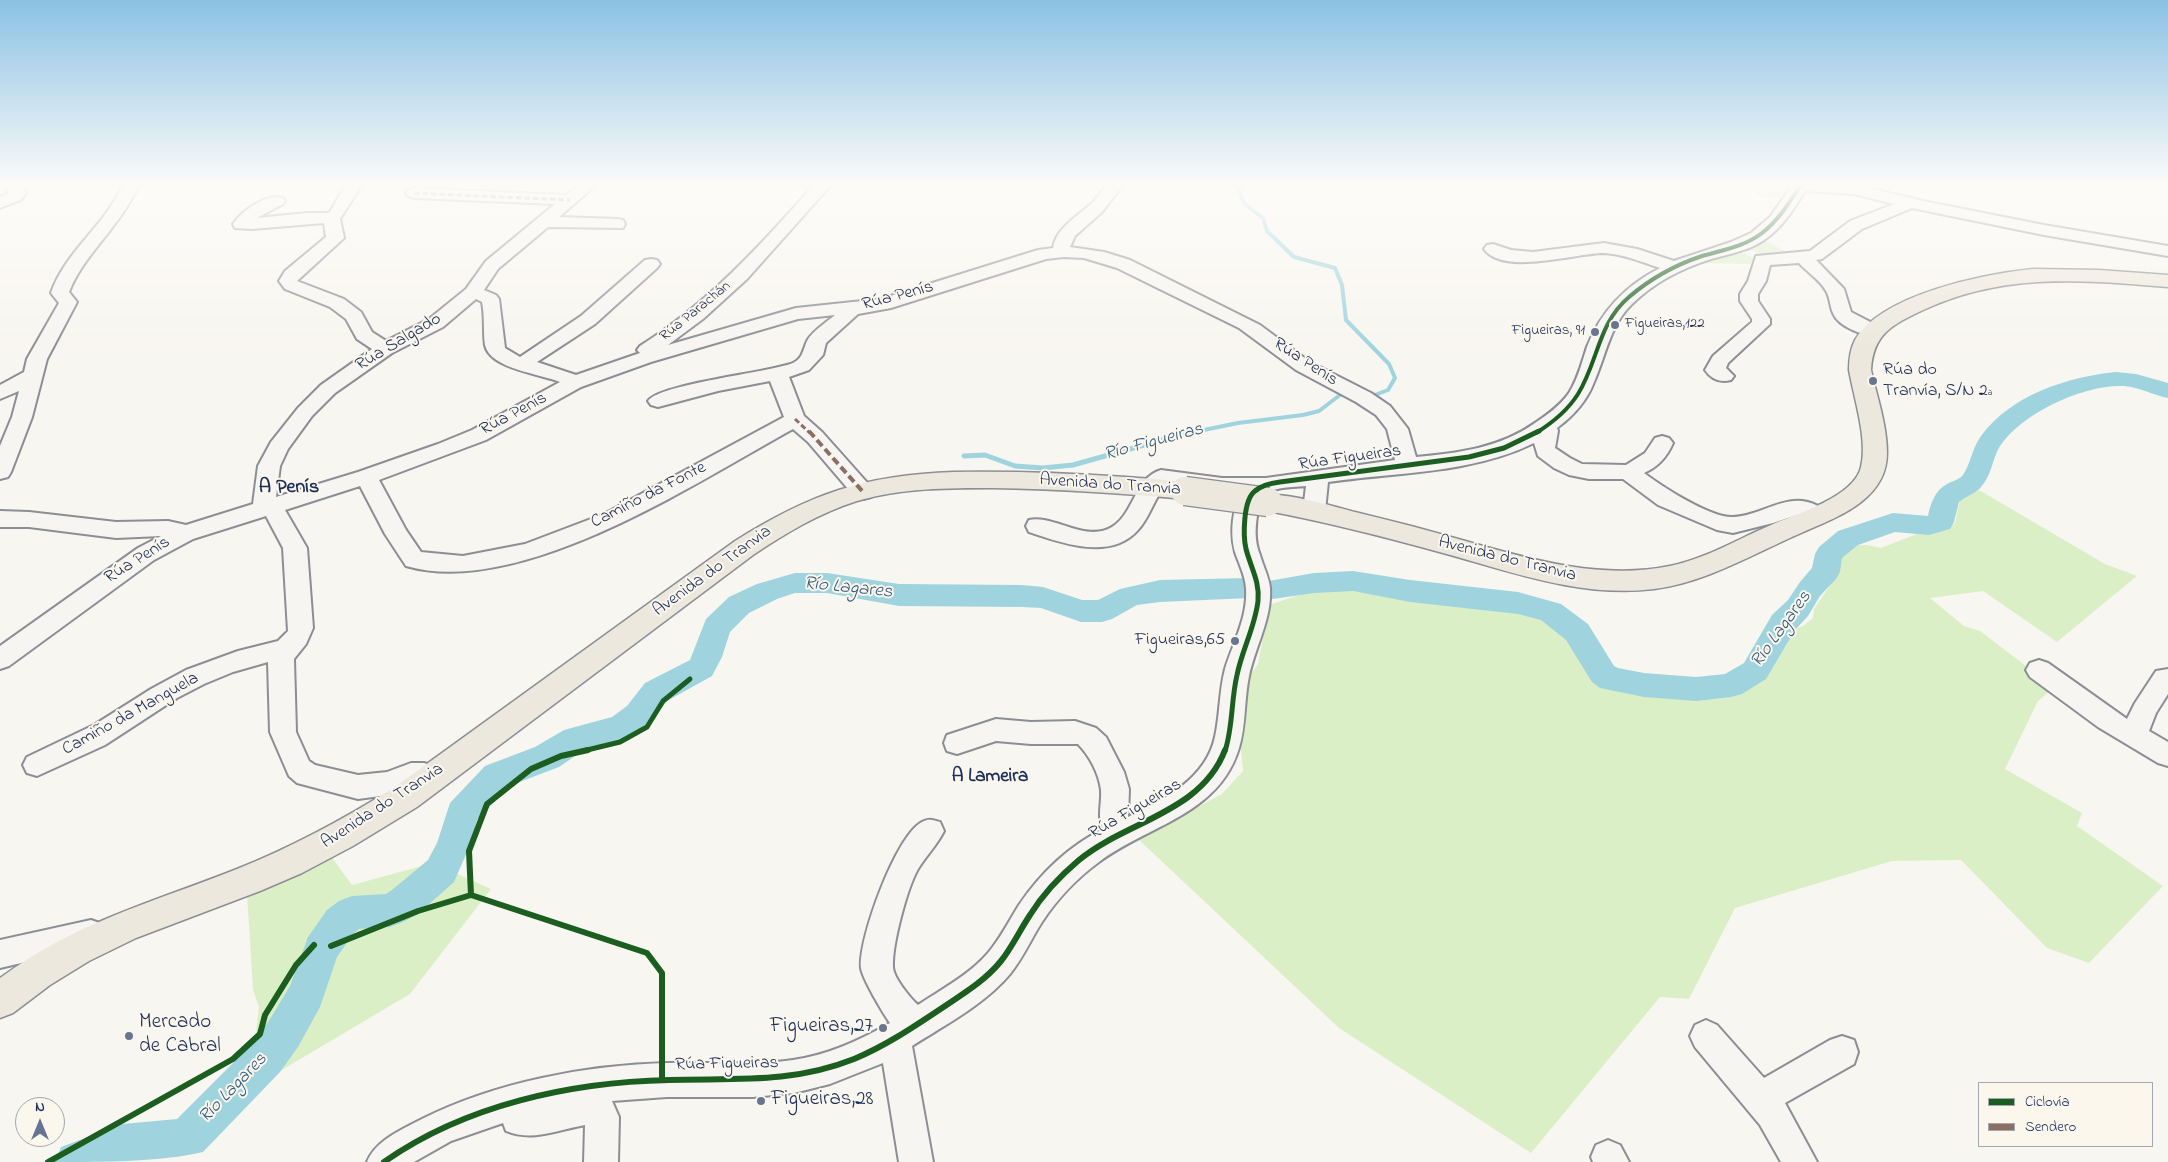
<!DOCTYPE html>
<html>
<head>
<meta charset="utf-8">
<style>
  body { margin:0 }
  #map { position:relative; width:2168px; height:1162px; overflow:hidden; background:#f8f6f0; font-family:"Indie Flower",sans-serif }
  canvas { display:block }
  .legend { position:absolute; left:1978px; top:1082px; width:175px; height:65px; box-sizing:border-box; background:#fbf7ec; border:1px solid #a1a7b3; margin:0; padding:6px 9px; list-style:none; font-size:15px; color:#1b2f5e }
  .legend li { display:flex; align-items:center; gap:10px; height:25px }
  .legend b { width:25px; border:1px solid #a1a7b3 }
  .north { position:absolute; left:15px; top:1097px; width:50px; height:50px; box-sizing:border-box; background:#fbf7ec; border:1px solid #a1a7b3; border-radius:50%; rotate:0deg; font-size:14px; font-weight:700; line-height:20px; text-align:center; color:#1b2f5e }
  .north::after { content:''; display:block; margin:auto; width:18px; height:22px; background:#687591; clip-path:polygon(50% 0,100% 100%,50% 72%,0 100%) }
</style>
</head>
<body>
<div id="map">
<canvas width="2168" height="1162"></canvas>
<ul class="legend">
<li><b style="height:6px;background:#1b5e20"></b>Ciclovía</li>
<li><b style="height:6px;background:#8d6e63"></b>Sendero</li>
</ul>
<div class="north">N</div>
</div>
<script>
const g = document.querySelector('canvas').getContext('2d');
g.lineJoin = 'round';
function fillPath(path, color) { g.fillStyle = color; g.fill(path, 'evenodd'); }
function strokePath(path, color, width, dash) { g.strokeStyle = color; g.lineWidth = width; g.lineCap = dash ? 'butt' : 'round'; g.setLineDash(dash || []); g.stroke(path); }
function write(font, color, halo, rows, align = 'center') {
  g.font = font + ' "Indie Flower",sans-serif'; g.lineWidth = 4; g.setLineDash([]); g.textBaseline = 'middle'; g.strokeStyle = halo; g.fillStyle = color; for (const [text, x, y, turn = 0] of rows) {
    g.save(); g.translate(x, y); g.rotate((+turn || 0) * Math.PI / 180); g.textAlign = isNaN(turn) ? turn : align; if (halo) g.strokeText(text, 0, 0); g.fillText(text, 0, 0); g.restore();
  }
}
const green = new Path2D(`
  M1751,186H1783L1787,190L1782,199L1758,196Z
  M1766,241L1792,255H1761L1745,247Z
  M1737,250L1754,258L1750,264L1702,263Z
  M1979,490L2105,564L2137,576L2057,642L1983,591L1930,598L1964,626L1980,631L2063,694L2049,692L2038,701L2005,769L2082,813L2077,826L2163,886L2089,963L2047,948L1961,860L1892,861L1735,908L1689,999L1660,997L1531,1153L1339,1028L1138,839L1222,794L1243,771L1241,749L1246,690L1251,674L1258,664L1269,605C1290,598 1310,591 1331,588C1362,585 1390,597 1420,601C1458,605 1496,605 1533,614C1552,619 1571,631 1581,648C1588,659 1590,681 1604,686C1611,688 1622,686 1630,687C1660,689 1736,704 1760,682C1768,674 1771,663 1774,652L1786,647L1789,632L1803,626L1813,618L1814,609L1840,571L1838,563L1842,554L1851,545H1867L1881,548L1927,530H1943L1955,523L1961,496Z
  M330,855L352,885L433,863L491,889L410,994L265,1080L256,1032L259,1007L253,990L247,894Z`);
const streamFar1 = new Path2D(`
  M1239,186L1241,197L1246,205L1263,218L1267,231L1294,257L1335,268L1342,285L1346,320L1389,364L1395,378L1388,390L1375,395
  M1189,433L1238,423L1303,415L1319,411L1340,395`);
const stream = new Path2D(`
  M964,456L985,455L1015,466L1043,468L1073,465L1194,431`);
const river = new Path2D(`
  M2116,372L2136,374L2168,383V398C2153,395 2139,387 2124,386C2084,384 2022,413 2000,446C1992,459 1992,475 1981,487C1975,494 1966,496 1959,502L1954,522L1950,529L1929,535L1895,532L1858,545L1842,558L1840,572L1836,579L1820,596L1808,616L1795,630L1766,679L1742,694L1731,697L1696,701L1644,697L1600,688L1592,682L1566,640L1541,620L1518,614L1410,602L1353,591L1314,593L1273,599L1263,596L1261,593L1259,595L1249,598L1160,602L1137,605L1112,619L1102,622H1081L1041,608L1022,607L899,606L827,593H795L777,599L749,613L730,632L722,657L712,676L667,701L649,724L632,737L584,750L559,767L509,786L477,820L471,843L454,882L418,914L403,922L390,927L359,929L353,934L337,957L320,1007L298,1047L280,1072L203,1152C161,1162 101,1162 55,1162L61,1147L123,1124L177,1119L252,1044L270,1019L290,986L308,937L327,910L339,901L352,896L386,894L392,890L428,860L437,843L450,803L485,766L535,747L564,730L612,717L627,706L645,683L690,660L706,619L729,597L757,584L795,573H827L899,584L1022,585L1043,587L1082,600H1098L1120,589L1160,580L1249,578L1259,581L1261,584L1263,582L1314,573L1353,571L1410,580L1518,592L1561,604L1588,624L1614,666L1618,668L1644,673L1696,677L1725,674L1744,663L1772,615L1788,600L1800,582L1812,568L1815,554L1819,547L1838,531L1893,513L1928,516C1930,505 1935,490 1947,484C1952,481 1959,480 1963,475C1971,463 1972,448 1981,436C2011,395 2067,377 2116,372Z`);
const minor = new Path2D(`
  M4,186H21L26,193L21,200L0,208V197L9,193Z
  M123,186H139C131,200 124,213 114,225C98,247 79,266 69,292L77,302L47,359L32,417L11,472L8,477L0,479V446L12,417L19,391L0,399V385L24,372L27,359L59,303L51,293C62,262 85,241 104,216C111,207 117,196 123,186Z
  M345,186H361L340,219L344,238L297,281L344,299L361,312L372,332L386,341L429,319L466,289L486,261L555,204L414,198L408,196L406,193L408,190L414,188L566,195L577,186H595L559,217L617,219L623,220L625,224L623,228L548,227L498,269L484,290L496,295L499,299L505,348L520,357L581,316L645,260L651,259L657,260L660,264L657,268L595,324L537,362L576,375L640,353L637,350L640,346C708,303 760,246 813,186H830L747,279L703,319L668,345L796,308L881,299L1038,250L1053,248C1056,228 1077,217 1091,204C1096,199 1101,192 1106,186H1122L1102,212L1075,236L1070,247L1104,252L1130,260L1260,325L1310,362L1371,393L1390,406L1408,429L1416,457C1458,453 1500,448 1535,423C1547,415 1560,406 1569,393C1578,379 1582,362 1587,347C1601,311 1625,286 1660,268C1642,262 1623,254 1604,253C1576,253 1503,276 1484,249L1487,245L1493,244L1511,250L1533,252L1604,243L1637,249L1674,261L1731,242L1751,233L1770,217L1792,186H1861L1923,201L2044,225L2168,246V256L2044,235L1912,208L1862,229L1822,259L1816,260L1844,289L1851,312L1880,327L1882,331L1880,335C1867,338 1838,327 1833,313C1830,307 1830,297 1826,291C1821,281 1807,272 1799,263L1770,265L1766,281L1758,294V301L1770,319V324L1728,363L1726,368L1734,376L1731,380C1720,383 1711,379 1705,370L1713,356L1752,322V319L1740,301V294L1748,281L1756,256L1810,251L1850,221L1894,204L1854,194L1805,191C1794,209 1782,228 1764,240C1748,251 1729,254 1711,259C1682,268 1653,283 1632,304C1610,325 1606,355 1594,382C1587,401 1573,416 1557,428L1558,431L1555,448L1570,458L1582,464L1626,465L1645,453L1655,438L1662,436L1669,438L1673,443C1667,457 1658,467 1644,473C1663,487 1710,518 1733,517C1764,516 1787,490 1818,506C1823,508 1826,510 1829,515L1826,520L1818,523L1797,515L1773,523L1733,533L1717,530L1658,505L1623,479H1589L1569,475L1554,468L1538,456L1534,443C1471,474 1397,472 1328,482L1325,511L1322,516L1314,519L1306,516L1303,511L1306,486C1295,487 1270,487 1262,496C1259,500 1259,506 1258,510C1255,526 1254,541 1260,555C1263,566 1269,577 1270,588C1272,619 1255,647 1249,676C1244,700 1246,725 1239,748C1219,815 1148,825 1099,862C1077,878 1057,899 1042,922C1031,939 1023,958 1010,974C985,1004 945,1025 912,1046L933,1162H899L883,1063L830,1084L794,1093L753,1097H667L612,1101L619,1117L618,1162H584L585,1125C558,1130 532,1142 506,1131L503,1123L451,1141L414,1162H367C376,1140 401,1130 422,1119C496,1082 586,1065 668,1063C710,1062 751,1066 793,1060C827,1055 859,1041 888,1024L890,1023C883,1013 863,980 861,968C858,940 896,835 922,822C929,818 933,820 940,822L944,831C937,845 926,856 918,869C907,888 892,945 893,967C893,977 910,998 918,1005C942,989 969,975 988,953C1000,939 1009,921 1019,905C1040,874 1069,846 1103,829C1097,817 1102,803 1101,790C1099,773 1089,755 1078,744H1031L996,741L957,754L947,751L944,743L947,735L996,719L1031,722L1075,721L1096,728L1106,737L1124,772L1129,789L1128,817C1164,800 1206,779 1215,737C1220,715 1219,692 1225,669C1233,643 1248,617 1246,588C1245,575 1239,564 1235,552C1230,534 1232,508 1242,492H1222L1166,485C1154,498 1150,517 1138,530C1111,561 1061,543 1029,532L1026,526L1029,520C1053,514 1086,543 1112,527C1134,514 1135,477 1161,470L1222,478H1266L1395,460L1387,429L1376,415L1356,402L1296,370L1239,328L1117,268L1084,258L1064,257L1046,259L891,308L858,314L826,343L823,355L809,370L789,377L804,416L822,432L871,487L874,492L871,497L863,499L855,497L808,442L793,429C695,483 520,599 406,566L385,534L360,486L285,510L307,548L313,628L306,644L294,659L296,732L309,761L315,765L358,775L387,772L411,763H424L443,769L447,777L443,785L433,788L424,785H412L388,795L358,799L297,783L289,776L270,732L268,662L233,672L204,684L177,698L105,745L37,776L27,773L23,765L27,757L94,725L151,689L186,670L238,651L278,641L288,631L283,548L266,516L193,539L154,560L9,666L0,669V646L138,548L161,536L116,538L29,527H0V511L29,512L116,522L168,521L186,525L253,504L258,466L271,442L298,408L321,385L372,349L357,339L346,319L330,307L285,289L279,281L285,271L326,237L324,223L252,229L235,228L233,224C242,211 266,193 283,198L285,201L283,204L257,218L307,213H327L330,212ZM476,299L482,302C485,316 483,331 485,345C490,369 541,374 560,382L472,430L438,444L358,472L276,497L280,466L288,449L312,416L335,393L392,353L443,327ZM835,315C827,322 812,331 807,341C803,350 803,358 793,363C767,373 659,384 648,401L651,405L658,407L718,391L770,381L784,417L604,514L525,544L463,556L421,552L406,530L379,480L486,440L581,387L651,362L798,319Z
  M2039,660L2048,663L2127,719L2135,703L2156,671L2168,669V694L2156,713L2149,731L2168,742V766L2158,763L2098,727L2030,677L2026,670L2030,663Z
  M91,920L102,924L106,934L102,944L0,968V940Z
  M1706,1020L1717,1025L1764,1078L1830,1040L1842,1036L1854,1040L1858,1052L1854,1064L1785,1103L1817,1162H1781L1760,1125L1695,1047L1690,1036L1695,1025Z
  M1608,1140L1620,1145L1629,1162H1593L1591,1157L1596,1145Z`);
const major = new Path2D(`
  M2033,269L2099,270L2168,275V287C2081,280 2003,272 1921,311C1892,325 1873,334 1871,370C1877,397 1887,425 1887,453C1887,504 1828,520 1790,538C1746,558 1702,583 1654,589C1581,598 1512,572 1443,553C1385,537 1327,522 1268,511L1259,508L1255,502L1259,496C1280,490 1332,506 1355,512C1393,521 1431,531 1469,542C1533,560 1602,580 1670,566C1705,559 1738,539 1771,525C1796,514 1854,497 1861,467C1868,440 1854,398 1849,370C1849,360 1850,350 1855,340C1882,294 1984,274 2033,269Z
  M954,472C1011,471 1068,473 1126,477C1148,479 1172,479 1194,485L1198,491L1194,497L1185,499C1121,493 1057,489 992,488C948,488 901,488 857,501C819,513 786,533 753,555L417,807L353,846L302,873L260,891L136,938L89,961L50,985L13,1013L0,1018V978C76,922 151,903 237,869C292,847 344,819 395,787L735,541C810,494 864,475 954,472Z`);
const majorBridge = new Path2D(`
  M1185,491L1268,502`);
const quietFar1 = new Path2D(`
  M414,193L570,200
  M795,419L810,433`);
const quiet = new Path2D(`
  M809,431L863,492`);
const cyclewayFar2 = new Path2D(`
  M1536,433C1552,423 1568,410 1578,394C1598,362 1598,323 1629,297C1650,279 1675,265 1702,256C1722,250 1744,247 1762,233C1778,221 1789,203 1800,186`);
const cyclewayFar1 = new Path2D(`
  M583,751L620,742L647,727L663,701L690,679
  M1225,751C1233,727 1231,700 1237,675C1242,650 1255,627 1258,601C1260,582 1251,568 1246,549C1243,536 1243,500 1255,491C1262,485 1272,483 1280,482L1469,457L1504,448L1539,431`);
const cycleway = new Path2D(`
  M471,895L647,953L662,973V1080
  M331,946L418,911L471,895L469,851L487,804L531,769L561,756L588,750
  M48,1162L233,1059L260,1034L265,1015L296,965L314,945
  M384,1162C465,1105 571,1082 669,1080C735,1078 791,1084 854,1059C885,1046 912,1028 939,1010C961,995 984,982 1001,961C1012,947 1020,930 1030,915C1043,894 1060,876 1079,860C1126,821 1201,813 1225,750`);
const markers = [
  [1615,325,5,"#687591"],
  [1595,332,5,"#687591"],
  [1873,381,5,"#687591"],
  [1235,641,5,"#687591"],
  [883,1028,5,"#687591"],
  [129,1036,5,"#687591"],
  [761,1101,5,"#687591"]
];
const farStreetnames = [
  ["Rúa Parachán",696,312,-39]
];
const farPoinames = [
  ["Figueiras,122",1625,325],
  ["Figueiras, 91",1585,332,"right"]
];
const streetNames = [
  ["Rúa Penís",898,297,-15],
  ["Rúa Salgado",399,343,-31],
  ["Rúa Penís",1305,363,33],
  ["Rúa Penís",514,415,-28],
  ["Rúa Figueiras",1350,459,-8],
  ["Avenida do Tranvia",1110,486,4],
  ["Camiño da Fonte",649,496,-27],
  ["Avenida do Tranvia",1507,560,14],
  ["Rúa Penís",138,561,-32],
  ["Avenida do Tranvia",713,572,-36],
  ["Camiño da Manguela",131,715,-29],
  ["Avenida do Tranvia",383,807,-33],
  ["Rúa Figueiras",1136,810,-30],
  ["Rúa Figueiras",727,1065,-1]
];
const poiNames = [
  ["Rúa do",1883,371],
  ["Tranvía, S/N 2ª",1883,392],
  ["Figueiras,65",1225,641,"right"]
];
const waterNames = [
  ["Río Figueiras",1154,443,-15],
  ["Río Lagares",848,589,6],
  ["Río Lagares",1782,630,-54],
  ["Río Lagares",234,1089,-46]
];
const neighbourhoodNames = [
  ["A Lameira",990,778]
];
const quarterNames = [
  ["A Penís",289,489]
];
const nearPoinames = [
  ["Mercado",139,1024],
  ["de Cabral",139,1048],
  ["Figueiras,27",873,1028,"right"],
  ["Figueiras,28",771,1101]
];
fillPath(green, '#dbefc7');
strokePath(streamFar1, '#9fd4de', 4);
strokePath(stream, '#9fd4de', 5);
fillPath(river, '#9fd4de');
strokePath(minor, '#8b8e94', 4);
strokePath(major, '#8b8e94', 3);
fillPath(minor, '#f6f5f1');
fillPath(major, '#ede8dd');
strokePath(majorBridge, '#8b8e94', 31, []);
strokePath(majorBridge, '#ede8dd', 28);
strokePath(quietFar1, '#8d6e63', 3, [5.5, 3]);
strokePath(quiet, '#8d6e63', 4, [8, 4]);
strokePath(cyclewayFar2, '#1b5e20', 4);
strokePath(cyclewayFar1, '#1b5e20', 5);
strokePath(cycleway, '#1b5e20', 6);
const sky = g.createLinearGradient(0, 0, 0, 349);
sky.addColorStop(0, '#8bc1e4');
sky.addColorStop(0.53, '#fcfbf8');
sky.addColorStop(1, '#fcfbf800');
g.fillStyle = sky;
g.fillRect(0, 0, 2168, 349);
for (const [x, y, r, color] of markers) { const dot = new Path2D(); dot.arc(x, y, r, 0, 2 * Math.PI); g.fillStyle = color; g.fill(dot); strokePath(dot, '#fbf7ec', 2); }
write('15px', '#1b2f5e', '#fbf7ec', farStreetnames);
write('15px', '#1b2f5e', '#fbf7ec', farPoinames, 'left');
write('18px', '#1b2f5e', '#fbf7ec', streetNames);
write('18px', '#1b2f5e', '#fbf7ec', poiNames, 'left');
write('italic 19px', '#375c82', '#fbf7ec', waterNames);
write('bold 19px', '#1b2f5e', '#fbf7ec', neighbourhoodNames);
write('bold 20px', '#1b2f5e', '#fbf7ec', quarterNames);
write('21px', '#1b2f5e', '#fbf7ec', nearPoinames, 'left');
</script>
</body>
</html>
